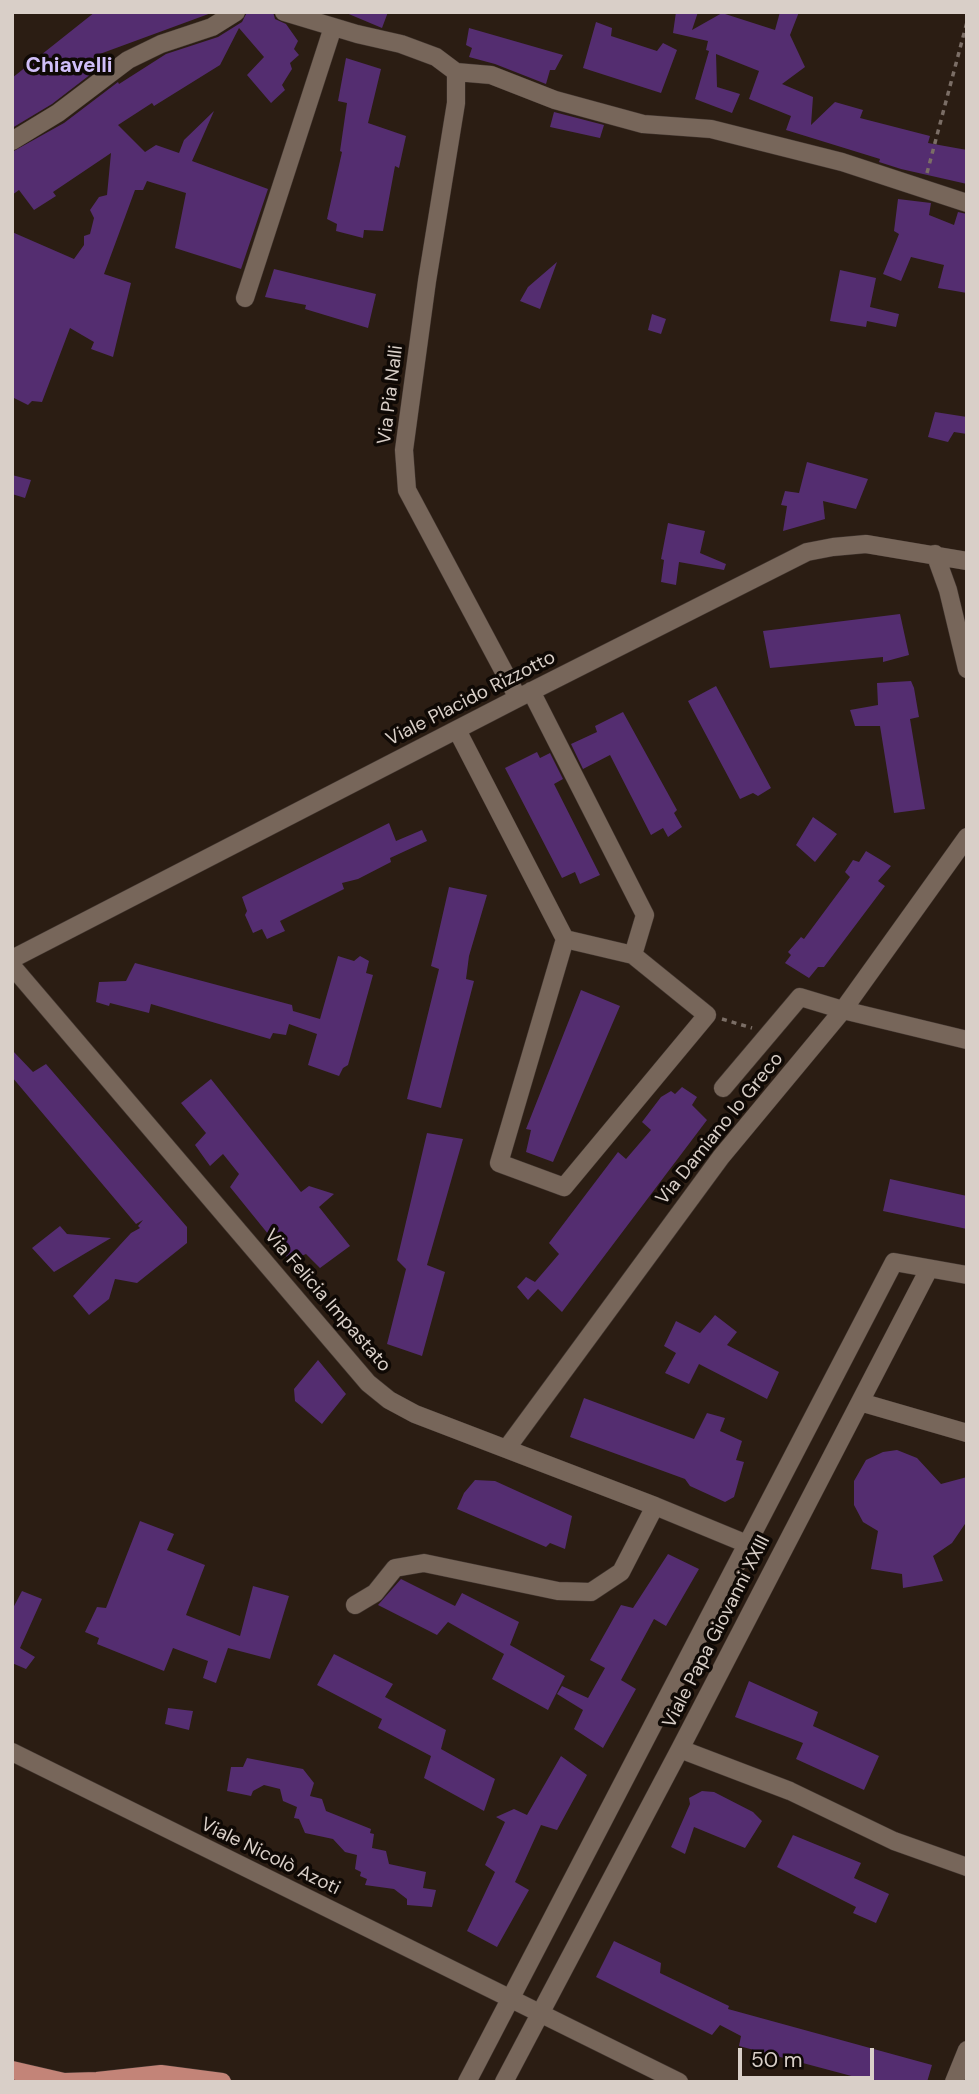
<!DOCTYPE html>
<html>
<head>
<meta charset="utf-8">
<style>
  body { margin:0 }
  #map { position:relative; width:979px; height:2094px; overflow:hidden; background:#2b1d13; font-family:"DM Sans",sans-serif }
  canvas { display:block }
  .frame { position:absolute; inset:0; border:14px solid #d9cfc8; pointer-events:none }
  .scale { position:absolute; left:738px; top:2048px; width:136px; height:32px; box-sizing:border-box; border:4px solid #d9cfc8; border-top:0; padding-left:9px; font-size:21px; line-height:24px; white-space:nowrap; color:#d9cfc8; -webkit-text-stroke:5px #0f0905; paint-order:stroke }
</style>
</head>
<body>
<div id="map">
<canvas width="979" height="2094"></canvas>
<div class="frame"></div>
<div class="scale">50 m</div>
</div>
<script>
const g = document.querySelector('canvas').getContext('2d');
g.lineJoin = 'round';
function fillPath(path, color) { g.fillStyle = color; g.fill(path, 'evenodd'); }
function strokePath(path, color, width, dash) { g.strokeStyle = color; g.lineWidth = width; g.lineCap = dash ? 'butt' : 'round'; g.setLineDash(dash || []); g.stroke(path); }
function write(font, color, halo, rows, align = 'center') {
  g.font = font + ' "DM Sans",sans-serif'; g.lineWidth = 7; g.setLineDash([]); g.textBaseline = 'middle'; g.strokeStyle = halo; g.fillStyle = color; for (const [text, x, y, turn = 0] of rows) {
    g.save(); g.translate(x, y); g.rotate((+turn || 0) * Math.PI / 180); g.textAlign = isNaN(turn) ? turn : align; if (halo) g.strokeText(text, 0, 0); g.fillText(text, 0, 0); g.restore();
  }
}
const building = new Path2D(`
  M95,12H214L97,55L104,64L52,104L12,128V78Z
  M247,12H273L275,19L286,24L298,41L294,49L299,55L290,63L292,69L282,85L285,90L271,103L247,75L264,57L239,28L220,65L154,106L152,103L118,125L145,152L156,145L179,153L184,140L214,111L192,161L268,189L241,269L175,248L186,193L147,181L143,190H135L104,274L131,283L113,357L91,349L94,342L70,328L42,402L32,401L28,405L12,397V232L74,259L84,245V236L90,234L94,218L90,210L99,197L107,195L111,153L53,192L56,196L34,210L19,190L12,195V152L64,123L118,82L119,84L166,54L218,37L242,22Z
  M344,12H388L382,28Z
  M676,12H698L692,30L722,13L775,30L780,12H799L790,35L805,67L782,84L813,97L811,125L835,102L863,110L860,118L930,136L928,143L967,150V184L901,169L879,162L880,159L786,130L791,116L749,99L759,71L716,54L717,87L740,94L732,113L695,99L709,51L706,50L708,41L673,33Z
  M596,22L612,28L611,36L657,51L663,43L677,50L661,93L583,68Z
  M469,28L563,55L555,70H550L546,84L495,64L469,57L472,48L466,45Z
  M346,58L381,69L368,123L406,136L399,168L395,166L383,231L364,230L363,238L336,231L337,224L327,219L342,152L340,151L347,103L338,101Z
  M554,112L604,125L600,138L550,127Z
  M898,199L931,203L929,215L954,225L958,212L967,214V293L938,288L944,265L911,257L901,281L883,274L899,234L894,231Z
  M557,262L540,309L520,301L528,287Z
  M274,269L376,294L368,328L305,309L306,305L265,297Z
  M840,270L876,278L870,307L899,314L896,327L867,321L866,327L830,321Z
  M652,314L666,319L661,334L648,330Z
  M935,412L967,417V434L954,432L948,442L928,437Z
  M807,462L868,479L856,509L823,501L825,519L783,531L787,506L781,505L785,491L799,493Z
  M12,475L31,480L25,498L12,494Z
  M668,523L705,531L700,553L726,564L724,570L679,562L676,585L661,582L664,560L661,559Z
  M900,614L909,655L883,662V657L770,668L763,631Z
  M911,681L914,688L919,717L910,719L925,809L894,813L880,726H855L850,710L878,705L877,683Z
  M716,686L771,788L758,796L753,793L740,799L688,701Z
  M623,712L677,810L674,813L682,827L668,837L663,828L651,835L610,755L583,769L571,744L597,732L595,726Z
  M537,752L540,758L550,753L563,779L554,784L600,875L580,884L575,872L562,878L505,768Z
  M813,817L837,834L815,862L796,845Z
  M389,823L396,841L422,830L427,841L390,858L391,862L358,879L342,883L344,889L280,921L285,931L267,939L262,929L253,933L245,915L247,911L242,897Z
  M866,851L891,866L878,881L885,886L824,967H818L809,978L785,963L791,955L788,952L801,937L804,939L850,877L845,872L853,860L859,862Z
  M449,887L487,895L469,956L466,979L474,981L441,1108L407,1099L439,969L431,966Z
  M338,956L354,961L360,956L369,961L366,973L373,975L348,1065L343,1068L339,1076L308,1065L317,1034L289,1024L286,1035L273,1033L270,1039L151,1004L149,1013L110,1003L109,1006L96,1002L99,982L126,981L135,963L292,1005L293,1011L320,1019Z
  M581,990L620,1006L553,1162L526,1152L531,1130L526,1129Z
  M12,1050L33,1072L46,1064L187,1227V1243L137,1283L115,1279L109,1299L89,1315L73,1296L131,1233L140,1228L138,1226L143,1220L136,1224L12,1077Z
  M211,1079L301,1192L309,1186L334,1194L319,1207L350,1246L320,1268L306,1254L290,1261L230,1187L239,1174L223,1154L210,1166L195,1145L206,1133L181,1103Z
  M682,1087L697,1097L692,1105L707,1120L562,1312L538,1289L528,1300L517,1287L526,1277L535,1282L559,1254L549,1243L618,1152L626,1159L651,1130L642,1122L661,1097L671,1091L675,1094Z
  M427,1133L463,1139L427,1265L445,1272L422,1356L387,1344L406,1269L397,1260Z
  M890,1179L967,1196V1229L883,1211Z
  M60,1226L67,1234L111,1238L54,1272L32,1248Z
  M715,1315L737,1332L727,1345L779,1372L767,1399L699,1364L689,1384L665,1373L676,1353L664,1346L676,1321L700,1333Z
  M318,1360L346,1394L322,1424L295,1401L294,1389Z
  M584,1398L694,1439L707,1413L725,1418L720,1431L742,1441L736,1460L744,1462L734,1497L725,1502L690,1486L685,1479L570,1437Z
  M897,1450L917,1458L941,1484L967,1477V1521L952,1543L933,1556L943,1581L903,1588L902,1574L871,1569L878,1531L863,1522L854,1505V1481L866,1460L883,1452Z
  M475,1480L495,1481L572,1516L565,1549L550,1543L546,1547L457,1509L464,1493Z
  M140,1521L174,1534L167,1550L205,1565L186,1615L240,1636L253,1586L289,1596L270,1659L228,1648L216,1683L203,1678L208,1661L173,1648L164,1671L97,1644L99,1638L85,1632L97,1607L106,1608Z
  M668,1554L699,1569L666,1626L654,1619L621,1680L636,1689L603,1748L574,1729L583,1710L557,1694L562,1686L588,1698L605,1668L590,1660L621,1605L633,1608Z
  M401,1579L455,1606L462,1593L519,1622L510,1645L565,1676L548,1710L492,1679L504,1654L448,1622L437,1635L378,1605Z
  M22,1591L42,1599L20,1648L35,1657L26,1669L12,1663V1610Z
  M334,1654L393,1684L385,1697L446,1730L441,1749L495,1779L484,1811L424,1778L431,1756L378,1728L382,1719L317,1685Z
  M749,1681L818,1712L813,1726L879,1756L864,1790L796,1759L803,1743L735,1717Z
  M168,1708L193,1711L189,1730L165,1724Z
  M561,1756L587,1775L557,1830L541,1825L515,1882L529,1890L497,1947L467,1931L495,1872L485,1865L505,1822L496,1817L514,1809L527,1815Z
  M247,1758L303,1769L314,1783L310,1796L322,1799L326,1811L371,1829L370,1833L374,1834L372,1848L386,1851L389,1864L426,1872L423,1888L436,1890L432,1907L407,1905V1899L394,1889L365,1885L367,1879L360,1876L361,1872L355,1869L357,1855L345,1852L333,1839L305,1833L299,1819L294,1818L297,1807L283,1801L280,1789L264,1785L253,1791L251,1796L227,1791L231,1767H243Z
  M702,1791L714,1792L753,1812L762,1821L745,1848L694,1827L685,1854L671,1847L690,1804L689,1798Z
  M793,1835L861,1863L854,1878L889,1894L876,1923L853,1913L856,1907L777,1867Z
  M614,1941L661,1963L660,1973L729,2006L728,2009L932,2065L927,2082H874L739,2046L741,2036L720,2025L712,2035L596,1977Z`);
const path = new Path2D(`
  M927,173L967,22
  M722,1019L752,1028`);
const minor = new Path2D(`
  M284,12L357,34L401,44L436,57L456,72L491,75L555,100L643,124L711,129L842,162L967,203
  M456,72V103L427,281L404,450L407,490L518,698
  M12,141L58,113L128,60L161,44L212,27L236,12
  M245,298L333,27
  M935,554L948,590L967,669
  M531,691L645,915L633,955
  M457,730L565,939L633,955L707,1015L564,1187L499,1163L565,939
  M12,959L518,698L807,552L833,547L866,544L967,561
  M12,966L368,1383L389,1400L415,1414L655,1506L747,1544
  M723,1088L800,997L843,1010L967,1040
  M860,1402L967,1433
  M507,1448L721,1157L843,1010L967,837
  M355,1605L375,1593L395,1568L424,1563L558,1591L591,1592L621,1572L655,1506
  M680,1749L790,1791L894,1841L967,1867
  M12,1752L679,2082
  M467,2082L894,1262L967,1275
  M504,2082L680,1749L929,1269
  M954,2082L967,2050`);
const major = new Path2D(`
  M12,2070L64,2082L97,2081L161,2074L222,2082`);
const streetNames = [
  ["Via Pia Nalli",391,395,-83],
  ["Viale Placido Rizzotto",471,699,-27],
  ["Via Damiano lo Greco",720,1129,-51],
  ["Via Felicia Impastato",327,1301,49],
  ["Viale Papa Giovanni XXIII",717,1632,-63],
  ["Viale Nicolò Azoti",270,1857,26]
];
const neighbourhoodNames = [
  ["Chiavelli",69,66]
];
fillPath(building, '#542d70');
strokePath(minor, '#433731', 19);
strokePath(major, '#433731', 19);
strokePath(path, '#7b6e66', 3.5, [5, 5]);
strokePath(minor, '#77665a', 18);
strokePath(major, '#c38478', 18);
write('19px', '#d9cfc8', '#0f0905', streetNames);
write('bold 21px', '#d0bff8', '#0f0905', neighbourhoodNames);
</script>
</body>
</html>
